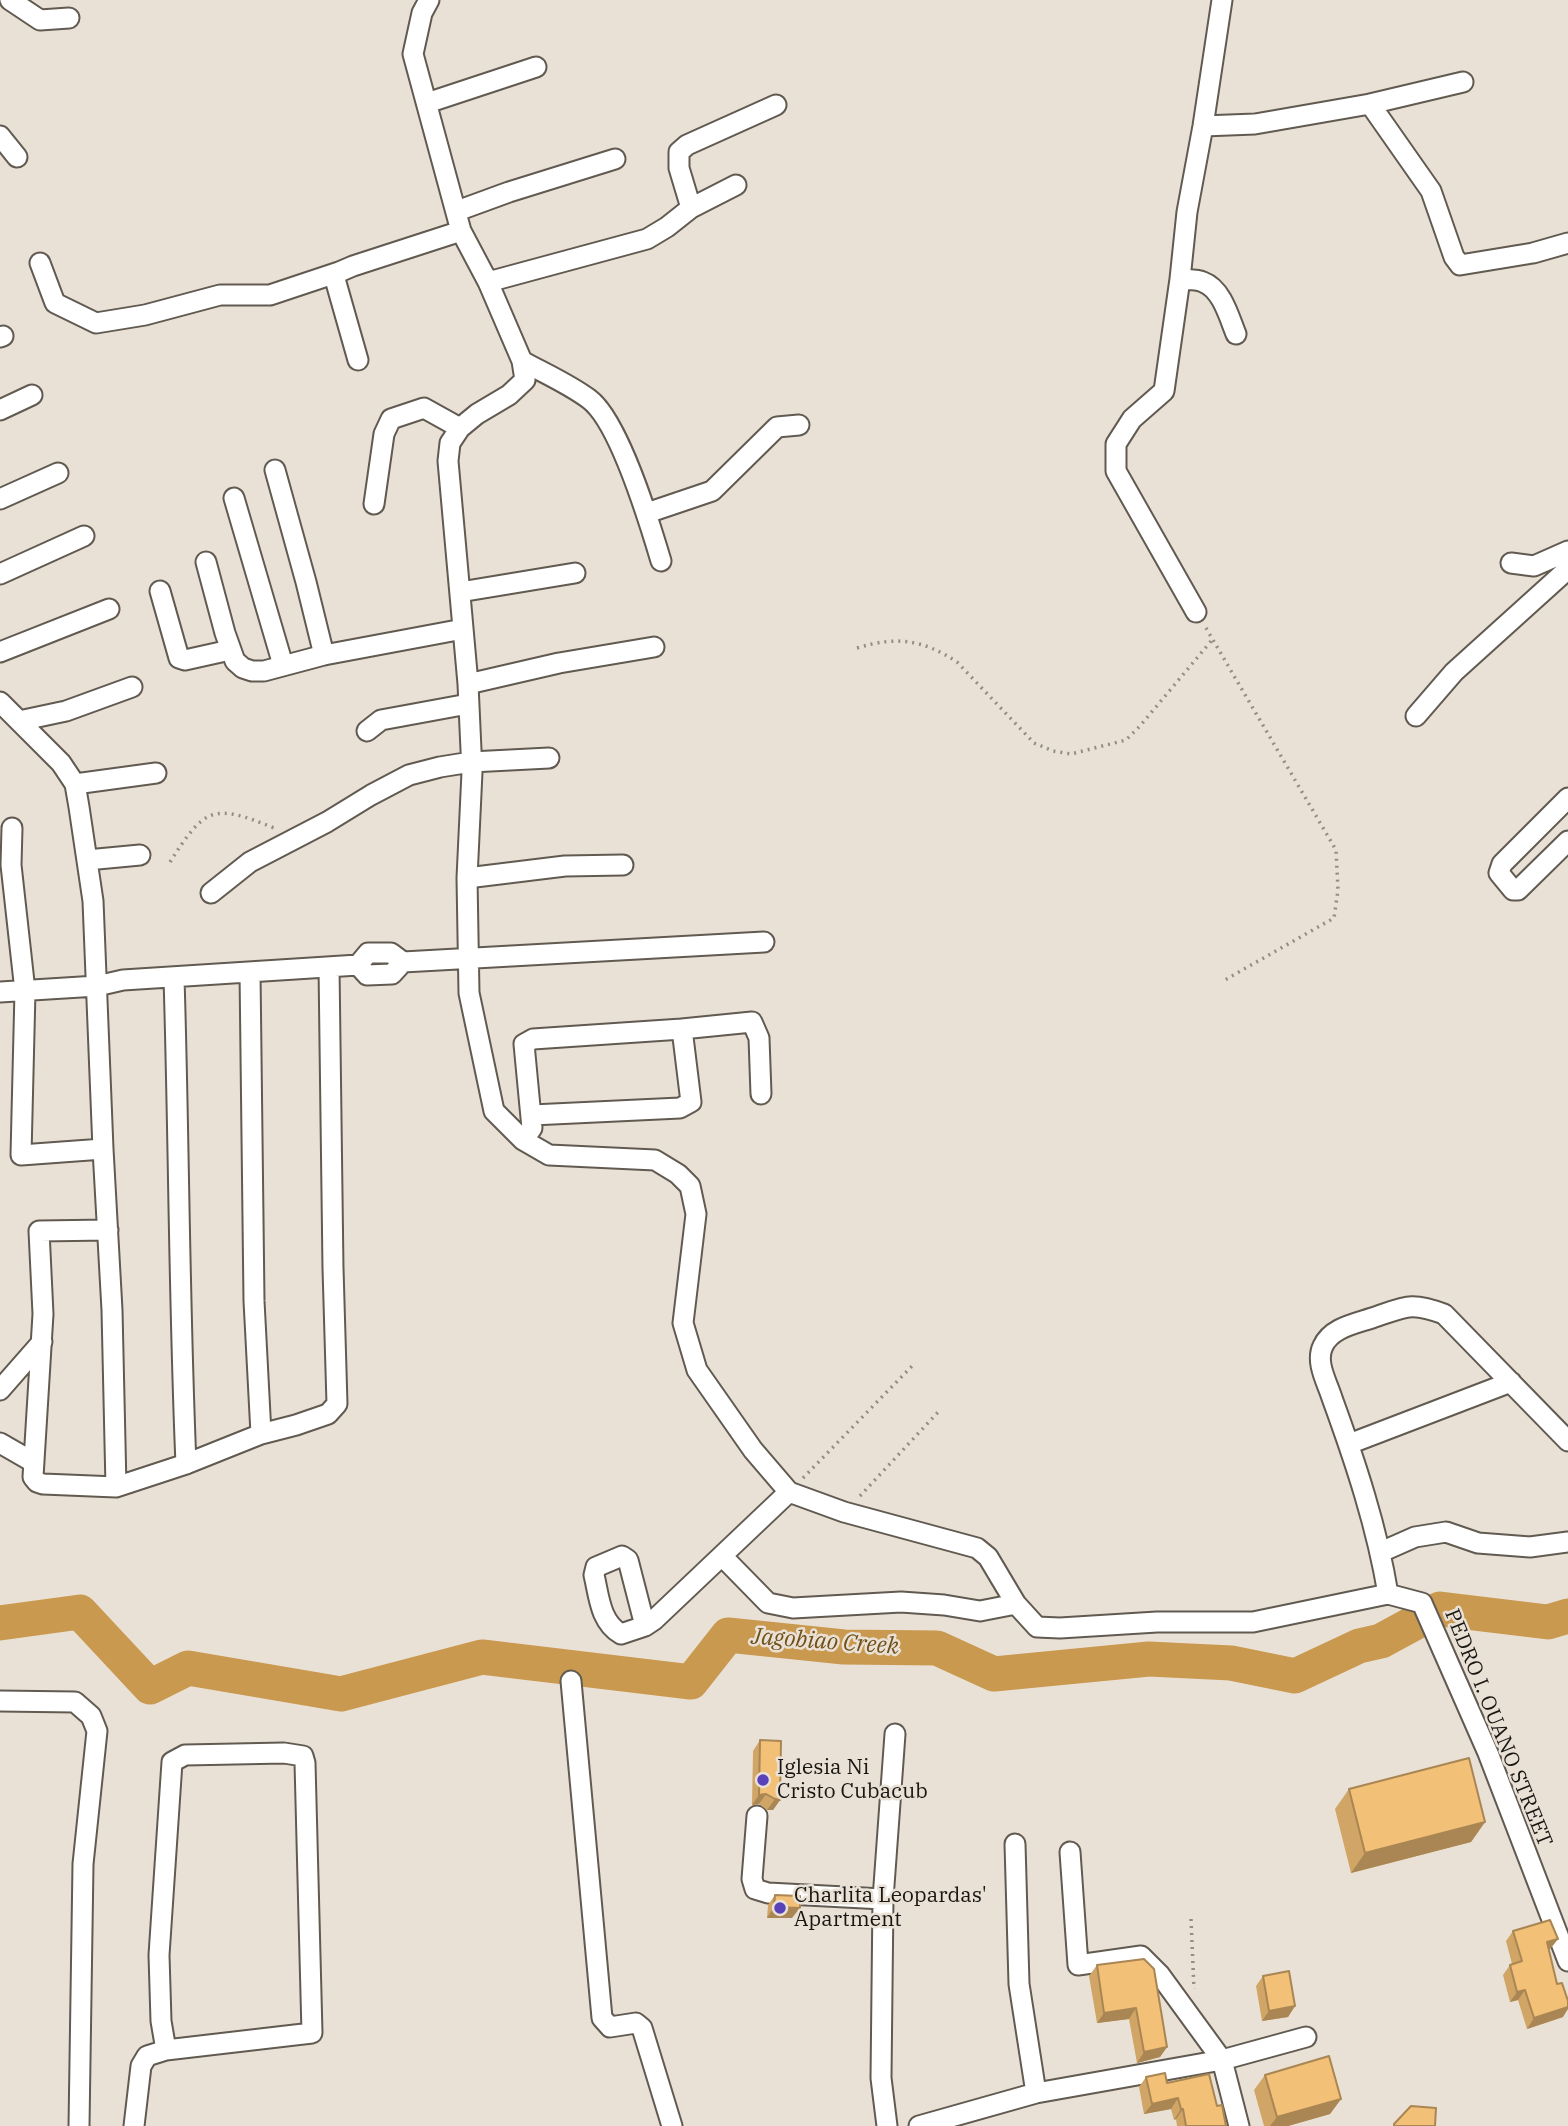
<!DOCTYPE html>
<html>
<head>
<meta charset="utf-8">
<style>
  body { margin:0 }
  canvas { display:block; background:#eae1d6 }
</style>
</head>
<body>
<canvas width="1568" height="2126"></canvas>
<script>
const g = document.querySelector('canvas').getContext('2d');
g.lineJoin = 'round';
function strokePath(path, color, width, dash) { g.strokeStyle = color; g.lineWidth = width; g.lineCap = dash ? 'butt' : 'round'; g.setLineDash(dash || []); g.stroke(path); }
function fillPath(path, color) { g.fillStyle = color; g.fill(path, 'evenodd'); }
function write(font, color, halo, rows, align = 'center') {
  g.font = font + ' "IBM Plex Serif",serif'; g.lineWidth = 5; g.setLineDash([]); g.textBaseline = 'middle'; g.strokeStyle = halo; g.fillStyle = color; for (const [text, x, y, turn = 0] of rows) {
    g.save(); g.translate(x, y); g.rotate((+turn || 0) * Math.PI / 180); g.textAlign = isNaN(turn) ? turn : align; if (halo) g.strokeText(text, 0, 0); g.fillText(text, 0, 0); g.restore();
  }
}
const river = new Path2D(`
  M0,1623L80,1612L150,1687L188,1668L341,1694L482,1657L691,1682L728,1635L844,1647L937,1648L994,1674L1149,1659L1231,1663L1295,1676L1359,1646L1381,1641L1440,1609L1548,1622L1568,1616`);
const path = new Path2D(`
  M1206,628L1336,850L1338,890L1334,918L1223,981
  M857,648C896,636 922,639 957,662L1034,743L1053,751L1071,754L1126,740L1140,726L1212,640
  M170,862C205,807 213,803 274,828
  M803,1478L914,1364
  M860,1496L941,1409
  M1191,1919L1194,1989`);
const minor = new Path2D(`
  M10,0L40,20L69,18
  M429,0L422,13L413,54L461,231L488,282L522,361L525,380L509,395L477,414L460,428L450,443L448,461L468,684L472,772L467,878L469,993L494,1111L523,1140L549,1155L655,1160L678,1174L690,1186L696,1214L683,1323L697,1370L753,1450L789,1492L844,1512L977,1548L988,1557L1016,1604L1037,1627L1060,1628L1157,1622H1253L1388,1594L1422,1603L1488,1753L1568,1961
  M427,103L536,67
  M1370,104L1463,82
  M1203,126L1255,124L1370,104L1431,191L1454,257L1460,265L1533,253L1568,243
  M0,136L17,157
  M691,208L679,168V152L687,145L776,105
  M457,211L509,192L615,159
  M40,263L55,303L96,323L145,315L220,295H270L339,272
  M1180,279C1188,280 1196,279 1203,282C1222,289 1229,317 1236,334
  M488,282L647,239L667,227L691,208L736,185
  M0,337L3,336
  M358,360L335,279L339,272L353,266L461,231
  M522,361C544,373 569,384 589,399C619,421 650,524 661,561
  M0,410L32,395
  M275,470L306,582L324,655
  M234,498L283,665
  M0,499L58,473
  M374,504L384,434L391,419L424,408L460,428
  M647,513L712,491L777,427L799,425
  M206,562L225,633L235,661L243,668L252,671H264L324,655L463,629
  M1511,563L1534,566L1568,551
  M0,574L84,536
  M160,591L179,658L185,660L230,650
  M460,592L575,573
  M1196,612L1116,471V444L1132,419L1164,391L1180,279L1187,212L1203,126L1222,0
  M0,652L109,609
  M468,684L559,663L654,647
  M0,702L61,763L75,784L79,807L93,901L103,1149L112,1310L116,1487
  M1416,716L1454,672L1568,569
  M19,721L66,711L132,687
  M367,731L381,720L468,704
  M75,784L156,773
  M1568,798L1502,864L1499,873L1513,890H1518L1568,841
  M12,828L11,865L25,991L21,1155L103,1149
  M87,860L140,855
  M467,878L565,866L623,865
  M211,893L250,862L327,822L371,795L409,775L440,767L471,762L549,758
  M358,965L367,975L392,974L403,962
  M250,972L254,1301L261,1434
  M174,978C179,1140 179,1302 186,1464
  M0,992L97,986L123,980L358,965L368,953H391L403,962L764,942
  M532,1115L680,1108L691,1102L682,1029
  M523,1140L532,1128L524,1044L533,1039L682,1029L752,1022L759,1038L761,1094
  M108,1230L39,1231L43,1314L33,1477L37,1482L43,1484L116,1487L186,1464L261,1434L296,1425L328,1414L337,1404L333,1268L329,967
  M0,1390L42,1342
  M0,1443L33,1462
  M1349,1444L1511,1382
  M1381,1552L1415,1537L1446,1532L1478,1543L1530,1547L1568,1542
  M722,1556L768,1603L793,1608L901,1602L944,1605L980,1611L1016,1604
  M1388,1594C1377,1527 1355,1461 1332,1398C1327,1382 1315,1362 1323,1346C1331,1328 1354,1324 1372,1318C1405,1307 1410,1301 1444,1314L1568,1441
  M645,1626L628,1560L622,1556L596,1567L594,1575C599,1596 600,1622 621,1634L645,1626L654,1620L789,1492
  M571,1681L602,2018L610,2027L636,2023L642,2028L672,2126
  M0,1701L75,1702L91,1716L97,1731L83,1864L79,2126
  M757,1816L752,1879L755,1889L768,1893L883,1899
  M1015,1844L1019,1984L1036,2093
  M1070,1852L1078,1965L1141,1956L1160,1975L1222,2060L1239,2126
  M134,2126L141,2066L147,2056L166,2050L312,2033L305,1763L303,1756L284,1753L185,1755L172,1762L159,1955L161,2021L166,2050
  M887,2126L881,2078L883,1899L895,1734
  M919,2126L1036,2093L1222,2060L1306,2037`);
const wall = new Path2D(`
  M760,1740L780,1800L773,1810H767L759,1804L752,1805L753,1751Z
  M1349,1789L1485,1822L1471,1842L1351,1873L1335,1809Z
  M775,1895L792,1918H767L768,1905Z
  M1513,1931L1558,1939L1550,1949L1549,1950L1563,2017L1527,2029L1518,2000L1510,2002L1503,1975L1510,1965L1512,1964L1506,1941Z
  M1144,1959L1167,2047L1160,2057L1137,2063L1129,2019L1097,2023L1089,1976L1097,1965Z
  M1263,1976L1295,2006L1288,2017L1262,2021L1256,1986Z
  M1265,2075L1341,2099L1330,2114L1288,2126H1264L1254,2090Z
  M1146,2077L1167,2083L1217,2106L1226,2126H1177L1176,2119L1174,2120L1171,2109L1144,2114L1139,2087Z`);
const shadedWall = new Path2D(`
  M766,1794L759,1804L752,1805L759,1795Z
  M775,1799L780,1800L773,1810H767Z
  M1485,1822L1471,1842L1351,1873L1365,1853Z
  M774,1907L800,1908L792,1918H767Z
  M1558,1939L1550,1949L1539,1953L1547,1942Z
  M1525,1990L1518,2000L1510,2002L1517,1992Z
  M1295,2006L1288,2017L1262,2021L1269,2011Z
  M1568,2007V2009L1563,2017L1527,2029L1534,2018Z
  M1136,2008L1129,2019L1097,2023L1104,2013Z
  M1167,2047L1160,2057L1137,2063L1144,2052Z
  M1178,2098L1171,2109L1144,2114L1152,2104Z
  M1341,2099L1330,2114L1288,2126H1270L1277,2117Z
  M1181,2109H1183L1176,2119L1174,2120Z`);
const building = new Path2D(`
  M760,1740L781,1741L780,1800L775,1799L766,1794L759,1795Z
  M1469,1758L1485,1822L1365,1853L1349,1789Z
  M775,1895L800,1896V1908L774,1907Z
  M1550,1920L1558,1939L1547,1942L1557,1984L1562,1983L1568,2001V2007L1534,2018L1525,1990L1517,1992L1510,1965L1522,1961L1513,1931Z
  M1144,1959L1154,1969L1167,2047L1144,2052L1136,2008L1104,2013L1097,1965Z
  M1289,1971L1295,2006L1269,2011L1263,1976Z
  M1329,2056L1341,2099L1277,2117L1265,2075Z
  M1165,2073L1167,2083L1209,2074L1217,2106L1222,2105L1226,2126H1186L1183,2109H1181L1178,2098L1152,2104L1146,2077Z
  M1411,2106L1436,2108L1435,2126H1394V2124Z`);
const markers = [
  [763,1780,7,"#5941b9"],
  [780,1908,7,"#5941b9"]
];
const streetNames = [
  ["PEDRO I. OUANO STREET",1498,1728,68]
];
const poiNames = [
  ["Iglesia Ni",777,1768],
  ["Cristo Cubacub",777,1792],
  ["Charlita Leopardas'",794,1896],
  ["Apartment",794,1920]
];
const waterNames = [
  ["Jagobiao Creek",825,1642,4]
];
strokePath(river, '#c9994f', 35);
strokePath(minor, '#615a51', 23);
strokePath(path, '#938d85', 3.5, [2, 5]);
strokePath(minor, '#fff', 19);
fillPath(wall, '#d0a565');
fillPath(shadedWall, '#a98653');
fillPath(building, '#f2c076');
strokePath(building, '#a98653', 2);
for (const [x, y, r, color] of markers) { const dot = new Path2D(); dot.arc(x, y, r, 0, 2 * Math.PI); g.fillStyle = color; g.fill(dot); strokePath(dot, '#eae1d6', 2.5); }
write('21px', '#191612', '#eae1d6', streetNames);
write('21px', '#191612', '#eae1d6', poiNames, 'left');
write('italic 23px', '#715019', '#eae1d6', waterNames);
</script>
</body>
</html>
